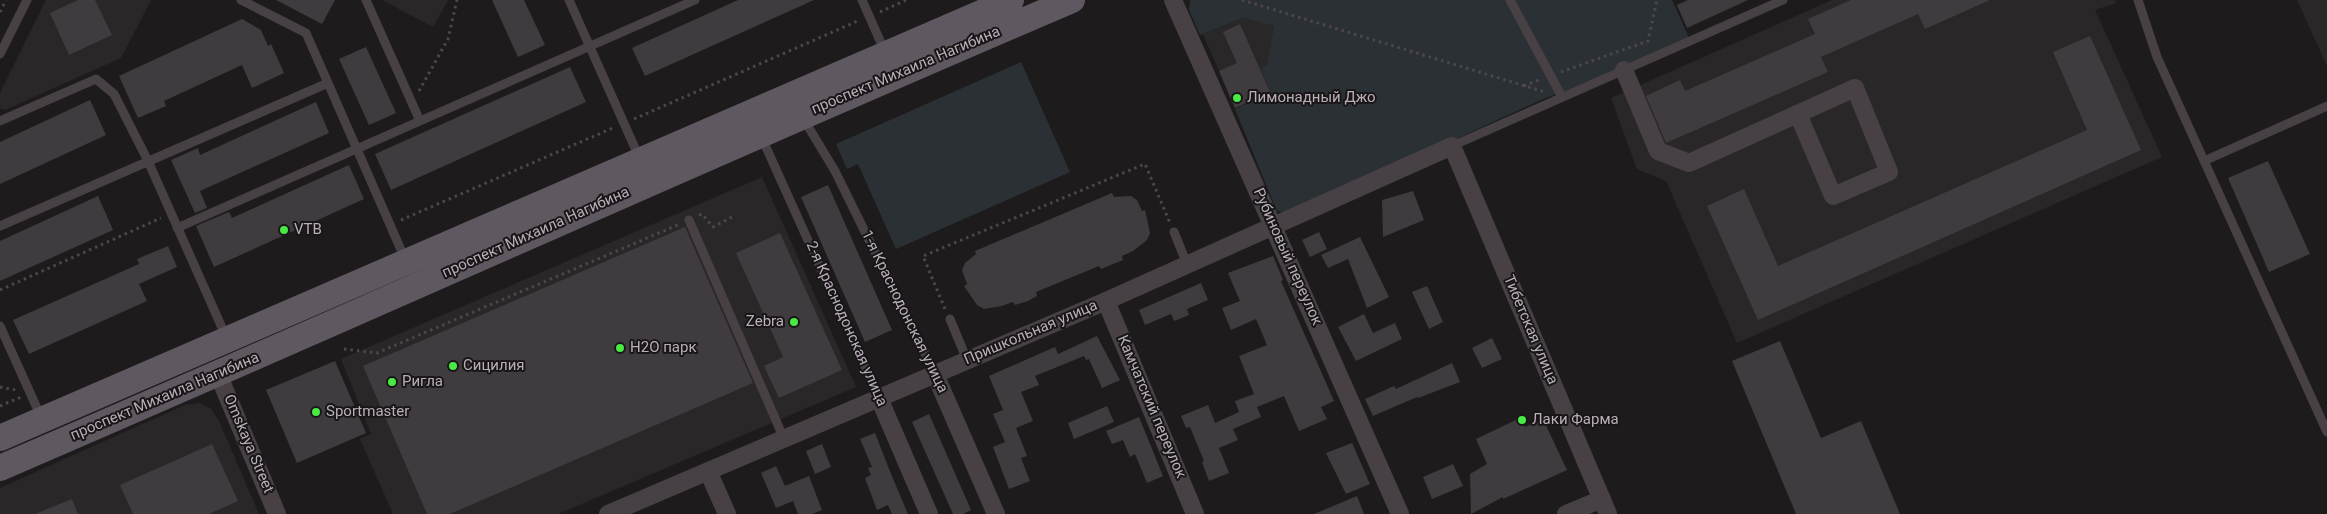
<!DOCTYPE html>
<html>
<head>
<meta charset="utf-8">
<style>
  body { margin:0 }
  canvas { display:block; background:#1d1b1c }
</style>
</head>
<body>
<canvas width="2327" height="514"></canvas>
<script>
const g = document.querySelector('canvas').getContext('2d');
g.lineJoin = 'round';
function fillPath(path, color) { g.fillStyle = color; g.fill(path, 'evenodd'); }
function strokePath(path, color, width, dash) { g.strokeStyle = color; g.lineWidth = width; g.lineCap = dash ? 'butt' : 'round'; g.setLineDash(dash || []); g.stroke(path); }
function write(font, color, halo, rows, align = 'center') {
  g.font = font + ' Roboto,sans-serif'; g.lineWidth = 4; g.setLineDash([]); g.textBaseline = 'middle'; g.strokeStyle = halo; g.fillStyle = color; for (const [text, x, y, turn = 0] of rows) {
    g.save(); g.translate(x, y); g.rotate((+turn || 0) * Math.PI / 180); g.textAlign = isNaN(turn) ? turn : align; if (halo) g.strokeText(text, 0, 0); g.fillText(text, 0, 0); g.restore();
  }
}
const built = new Path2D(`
  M46,0H151L121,58L5,110L0,108V93Z
  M382,0H448L433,27Z
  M1832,0H2115L2116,3L2095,10L2162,157L1737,343L1666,181L1637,169L1611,98Z
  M2297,0H2327V66Z
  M1243,18L1274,26L1267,66L1271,94L1235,109L1203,34Z
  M762,177L856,387L558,514H393L360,439L371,434L341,359Z
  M200,403L211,409L219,421L259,514H0V488L185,405Z`);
const green = new Path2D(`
  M1190,0H1672L1689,38L1586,84L1543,99L1290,215L1277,211L1235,109L1271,93L1261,69L1267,65L1274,26L1243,18L1200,35L1189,10Z
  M1021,62L1070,172L896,249L858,164L847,169L836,144Z`);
const building = new Path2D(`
  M78,0H95L112,35L69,55L50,13Z
  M276,0H335L322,24Z
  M492,0H524L545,45L518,57Z
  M738,0H814L645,76L632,48Z
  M1688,0H1748L1687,28L1677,5Z
  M1851,0H1990L1925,29L1918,14L1821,57L1828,72L1666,143L1646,96L1680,80L1685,91L1815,34L1808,19Z
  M242,19L261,30L268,46L271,44L284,73L252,88L242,65L164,101L166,106L138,118L119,76Z
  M1240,24L1270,92L1235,108L1219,71L1237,63L1223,32Z
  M2090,36L2141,150L1758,320L1707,206L1744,189L1778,266L2087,130L2053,52Z
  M366,47L396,113L369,125L339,59Z
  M570,67L586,102L391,190L375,154Z
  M90,100L106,135L0,184V142Z
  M316,102L329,133L200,191L207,208L195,213L171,160L198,148L200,155Z
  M2268,161L2310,254L2269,272L2228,178Z
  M349,165L364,199L214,267L196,226L229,212L232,218Z
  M828,185L892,330L865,342L801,197Z
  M1413,191L1424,220L1383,237L1382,200Z
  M1112,193L1114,197L1131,196L1137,200L1142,211L1145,210L1150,233L1147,240L1133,251L1122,256L1123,260L1101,269L1099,266L1036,292L1037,296L1028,301L1015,305L1013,302L1002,306L984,309L977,305L964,286L967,284L962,270L965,263L976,254L975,251Z
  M98,196L113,230L0,281V241Z
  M685,227L753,383L450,514H427L363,366Z
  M1319,232L1327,249L1310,257L1302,240Z
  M780,233L842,370L779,398L764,366L783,357L736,253Z
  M1360,237L1389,297L1367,308L1348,259L1328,268L1321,255Z
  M168,246L177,267L139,284L147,301L29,354L13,320L139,264L137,259Z
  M1273,256L1283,280L1281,281L1334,401L1321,407L1327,419L1299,431L1284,396L1257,407L1261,417L1233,429L1238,440L1219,448L1229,473L1209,481L1202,462L1204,461L1190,427L1186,428L1181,416L1208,405L1215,423L1239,412L1235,401L1254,394L1239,356L1267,345L1256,319L1231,330L1222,308L1240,301L1228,273Z
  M1201,283L1208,300L1187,309L1189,315L1174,321L1171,314L1145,325L1139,310Z
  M1427,286L1443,322L1429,329L1412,292Z
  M1364,314L1373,333L1395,323L1402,339L1356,361L1338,327Z
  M1097,336L1120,380L1102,388L1089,359L1086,360L1084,356L1035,376L1039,385L1021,392L1033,421L1016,428L1027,456L1021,458L1030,481L1009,489L993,447L1005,442L993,414L1003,410L989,376L1055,347L1058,354Z
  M1492,338L1502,359L1482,368L1472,348Z
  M1780,341L1821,438L1861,421L1900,514H1796L1732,361Z
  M335,361L366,433L297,463L266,390Z
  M1452,363L1460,382L1418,398L1417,397L1373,416L1365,399L1394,386L1396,389Z
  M1107,406L1114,422L1074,439L1068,423Z
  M929,414L971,510L963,514H953L912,422Z
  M1139,417L1163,476L1147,483L1135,454L1130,457L1123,440L1112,444L1106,431Z
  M1520,418L1525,427L1543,419L1567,470L1503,499V497L1471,514L1470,474L1487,464L1476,439Z
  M875,433L891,474L908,514H892L888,505L877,510L865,478L871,475L868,468L872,467L860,439Z
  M1352,443L1370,484L1346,494L1326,453Z
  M212,444L238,501L209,514H133L120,485Z
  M822,444L831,467L815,474L806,451Z
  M1453,464L1463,486L1432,499L1423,477Z
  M776,466L785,486L809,476L822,510L812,514H798L793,501L776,508L761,473Z
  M1357,496L1364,514H1314Z
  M72,499L78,514H35Z`);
const path = new Path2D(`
  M1242,0L1545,92
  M0,12L6,0
  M880,12L906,0
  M1561,72L1648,41L1657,0
  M1524,86L1541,79
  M419,91L448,39L457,0
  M634,119L860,20
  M699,215L702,214L713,227L732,217
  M401,220L615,127
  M0,290L161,218
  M945,309L923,256L1145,164L1170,223
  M344,349L377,353L680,224
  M0,387L16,390
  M0,406L21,397`);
const lane = new Path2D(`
  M241,0L306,33L328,83
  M366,0L420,121
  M569,0L639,157
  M862,0L885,52
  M1510,0L1562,97
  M2138,0L2157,57L2327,432
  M0,54L27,0
  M803,118L835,171L935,374
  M0,121L96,79L114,94L148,161L227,339
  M761,136L879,398
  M1452,146L1783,0
  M2204,161L2327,106
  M689,220L784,439
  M0,226L328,83L405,259
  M177,228L695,0
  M1174,232L1187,264
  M950,319L967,360
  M0,326L41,417`);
const street = new Path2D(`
  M1173,0L1400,514
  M1624,70L1658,151L1689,163L1855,88L1889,172L1833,196L1798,114
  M1106,301L1195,514
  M218,374L277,514
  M935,374L996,514
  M879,398L929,514
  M708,471L727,514
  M608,514L1106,301L1452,146L1608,514
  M1566,514L1602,499`);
const primary = new Path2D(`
  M0,438L1011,0
  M0,468C358,314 713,153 1072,0`);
const markers = [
  [1237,98,5,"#48ea45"],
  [284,230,5,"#48ea45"],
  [794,322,5,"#48ea45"],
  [620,348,5,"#48ea45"],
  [453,366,5,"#48ea45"],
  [392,382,5,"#48ea45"],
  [316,412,5,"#48ea45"],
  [1522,420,5,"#48ea45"]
];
const streetNames = [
  ["проспект Михаила Нагибина",906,71,-23],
  ["проспект Михаила Нагибина",536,233,-24],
  ["Рубиновый переулок",1287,257,66],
  ["1-я Краснодонская улица",904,312,64],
  ["2-я Краснодонская улица",846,324,66],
  ["Тибетская улица",1530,330,67],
  ["Пришкольная улица",1031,333,-23],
  ["проспект Михаила Нагибина",165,397,-23],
  ["Камчатский переулок",1151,407,67],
  ["Omskaya Street",248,444,67]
];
const poiNames = [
  ["Лимонадный Джо",1247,98],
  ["VTB",294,230],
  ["Zebra",784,322,"right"],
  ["H2O парк",630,348],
  ["Сицилия",463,366],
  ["Ригла",402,382],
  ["Sportmaster",326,412],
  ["Лаки Фарма",1532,420]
];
fillPath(built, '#2a2729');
fillPath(green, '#2b3034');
fillPath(building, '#3f3b3e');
strokePath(path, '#4e464d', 3, [2.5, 4]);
strokePath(lane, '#474146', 9);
strokePath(street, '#474146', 18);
strokePath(primary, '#605860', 26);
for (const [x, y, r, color] of markers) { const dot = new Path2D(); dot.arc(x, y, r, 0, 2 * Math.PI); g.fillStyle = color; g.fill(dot); strokePath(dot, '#181617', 2); }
write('15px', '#bbaebb', '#181617', streetNames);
write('15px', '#bbaebb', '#181617', poiNames, 'left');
</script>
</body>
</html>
